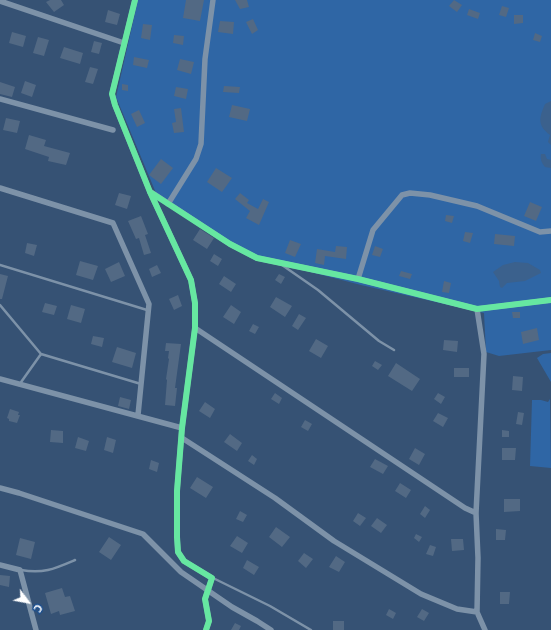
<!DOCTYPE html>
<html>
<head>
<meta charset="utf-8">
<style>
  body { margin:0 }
  #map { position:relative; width:551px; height:630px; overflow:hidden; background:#365274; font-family:"Open Sans",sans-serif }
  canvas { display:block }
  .north { position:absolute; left:8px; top:582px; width:40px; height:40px; -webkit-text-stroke:3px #1b4f8f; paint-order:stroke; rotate:122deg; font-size:11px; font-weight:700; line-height:16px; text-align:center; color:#fff }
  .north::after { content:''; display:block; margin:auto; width:14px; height:18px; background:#fff; clip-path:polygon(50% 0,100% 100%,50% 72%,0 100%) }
</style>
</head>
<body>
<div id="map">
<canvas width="551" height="630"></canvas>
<div class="north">С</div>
</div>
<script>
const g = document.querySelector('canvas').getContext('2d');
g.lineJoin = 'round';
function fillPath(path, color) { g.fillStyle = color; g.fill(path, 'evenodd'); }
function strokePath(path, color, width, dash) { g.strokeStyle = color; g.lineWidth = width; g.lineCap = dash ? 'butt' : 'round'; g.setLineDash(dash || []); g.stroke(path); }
const green = new Path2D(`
  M138,0H551V350L499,356L486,352L484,313L361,285L260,259L182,212L156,193L116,97Z
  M551,353V382L537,358L543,354Z
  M550,399L551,468L530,466L532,400H541L548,402Z`);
const water = new Path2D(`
  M551,101V145L548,142L550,135C537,125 539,118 545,104Z
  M541,154H545L547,159L551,160V168L545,167C542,163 540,160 541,154Z
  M515,262L528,263L540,270L541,273L525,281L507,283L502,288L500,287L499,281L493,272L503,265Z`);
const building = new Path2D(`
  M50,0H61L64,5L54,12L46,2Z
  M186,0H204L200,21L183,18Z
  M235,0H247L249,7L240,9Z
  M454,0L462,5L457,12L449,6Z
  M502,6L509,8L506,17L499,15Z
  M469,9L480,13L478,19L467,15Z
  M108,10L120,14L117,25L105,22Z
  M514,15H523V23L514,24Z
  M253,19L258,30L252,34L246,22Z
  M220,21L234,22L233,34L218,32Z
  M143,24L152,25L150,40L141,38Z
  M12,32L26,36L23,47L9,43Z
  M535,33L542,36L540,42L533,40Z
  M174,35L184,36L183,45L173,43Z
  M38,37L49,40L44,56L33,53Z
  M94,41L102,43L99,54L91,52Z
  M64,47L83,53L80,64L60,58Z
  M134,57L149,60L147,68L133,65Z
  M180,59L194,62L191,74L177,70Z
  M90,67L98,69L93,84L85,82Z
  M25,81L36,85L32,97L21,93Z
  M0,82L15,87L12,97L0,94Z
  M122,84L128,85V91L122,90Z
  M224,86L240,87L239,93L223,92Z
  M176,87L188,89L186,99L174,96Z
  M232,105L250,109L247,121L229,117Z
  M181,108L184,132L174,133L172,123L176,122L174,109Z
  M139,110L145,123L137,127L131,114Z
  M6,118L20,121L17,133L3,130Z
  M29,135L46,140L44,146L70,153L66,165L48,161L49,157L25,149Z
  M161,159L173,168L161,184L149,175Z
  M216,168L232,178L222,192L207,182Z
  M119,193L131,196L127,209L115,205Z
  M240,193L249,200L247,203L258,209L263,199L269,202L259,225L246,218L250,211L235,199Z
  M530,202L542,207L536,221L524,216Z
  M446,215L454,216L452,223L445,221Z
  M141,216L148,234L145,235L151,253L144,255L139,238L136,239L128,221Z
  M200,229L214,238L207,249L193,240Z
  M465,232L473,233L470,243L463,241Z
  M495,234L515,236L514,246L494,244Z
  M290,240L301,244L295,257L285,253Z
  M27,243L37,245L34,256L25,253Z
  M336,246L347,247L346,259L325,256L324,265L315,263L317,249L335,252Z
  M375,246L383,249L380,257L372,255Z
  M214,254L222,259L218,266L210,261Z
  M80,261L98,266L93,280L76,275Z
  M119,262L125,276L111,282L105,269Z
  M157,265L161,273L152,277L149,269Z
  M401,271L412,274L410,279L399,276Z
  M0,274L8,276L2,299H0Z
  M279,274L285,277L281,284L275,280Z
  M224,276L236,284L231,292L219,284Z
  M444,281L451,283L449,293L442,292Z
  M178,295L182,306L174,310L169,299Z
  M276,297L292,306L285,317L270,307Z
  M45,303L57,306L54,315L42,312Z
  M71,305L85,309L81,323L67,319Z
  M231,305L241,312L234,324L223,317Z
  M512,312H520V318H513Z
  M299,314L306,318L298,330L292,326Z
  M253,324L259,327L255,334L249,331Z
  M537,328L539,340L523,344L521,332Z
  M93,336L104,338L102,347L91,344Z
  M316,339L328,346L321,358L309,351Z
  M444,340L458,341L457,352L443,350Z
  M166,343L181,344L175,388H177L175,406L165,405L167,380L166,379L169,359L168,358L169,351H165Z
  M117,347L136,353L132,368L112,362Z
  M375,361L382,365L378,370L372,366Z
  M396,363L420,379L412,391L388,376Z
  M454,368H469V377H454Z
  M513,376L523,377L522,391L512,390Z
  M275,393L282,398L279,404L271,399Z
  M438,393L445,397L441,404L434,399Z
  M120,397L131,400L129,409L118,406Z
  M205,402L215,409L210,418L199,411Z
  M10,409L19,412L18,415H20L17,423L9,421V419L7,418Z
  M518,412L524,413L522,425L516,424Z
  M438,413L448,418L443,427L433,421Z
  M305,420L312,424L308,431L301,427Z
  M51,430L63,431V443L50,442Z
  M502,430L509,431V437H502Z
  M230,434L242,443L237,451L224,442Z
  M78,437L89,441L86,451L75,448Z
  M107,437L116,440L113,453L104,450Z
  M415,448L425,454L419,465L409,459Z
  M502,448H516L515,460H502Z
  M252,455L257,459L254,465L248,461Z
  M375,459L388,466L383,474L370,467Z
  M151,460L159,463L157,472L149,469Z
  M197,477L213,487L206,498L190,488Z
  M400,483L411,490L406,498L395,491Z
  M504,499H520V511L504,512Z
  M425,506L430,510L425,518L420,514Z
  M240,511L247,515L243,522L236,519Z
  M358,513L366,518L360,526L353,521Z
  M377,518L387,525L381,533L371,526Z
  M276,527L290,537L282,547L269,537Z
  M496,529L506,530L505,540H496Z
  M416,534L422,537L419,542L414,538Z
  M237,536L248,543L242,553L230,546Z
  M109,537L121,545L111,560L99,552Z
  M20,538L35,542L31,559L16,555Z
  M451,539H463L464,550L452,551Z
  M430,545L436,547L433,556L426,554Z
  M304,553L313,559L306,568L298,561Z
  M336,556L345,562L339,572L329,567Z
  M247,560L259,567L254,575L243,568Z
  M0,575L10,576L9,587L0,585Z
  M62,588L65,597L70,596L75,611L60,615L59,611L51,614L45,593Z
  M500,592H510L509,604H500Z
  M389,609L396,613L393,619L386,615Z
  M422,609L429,613L424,621L417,617Z
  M333,621H344V630H333Z
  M235,623L241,626L239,630H231Z`);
const lane = new Path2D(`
  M0,265L147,310
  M282,265L318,290L379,341L394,350
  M0,305L41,354L141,384
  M19,385L41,354
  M21,570C43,574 54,569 75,560
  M213,578L270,606L311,630`);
const street = new Path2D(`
  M135,0L112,94L115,105L150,192L191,280L195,303V328L182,428L177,491V537L178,552L184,561L212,578L205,599L209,621L206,630
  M0,1L124,43
  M0,99L113,130
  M0,188L113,223L149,304L138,415
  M151,192L230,244L257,258L358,279L477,309L551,300
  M168,204L196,159L201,144L205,59L213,0
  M358,279L373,230L402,195L410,193L430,195L477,206L540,232L551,231
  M477,309L484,354L476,513L478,558L477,612L485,630
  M195,328L465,508L476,513
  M0,379L182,428
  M182,438L275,498L334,541L421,594L457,609L477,612
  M0,488L19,493L143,534L181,572L232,607L257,621L271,630
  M0,565L20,570L36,630`);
const cycleway = new Path2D(`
  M135,0L112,94L115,105L150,192L191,280L195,303V328L182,428L177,491V537L178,552L184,561L212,578L205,599L209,621L206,630
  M150,192L230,244L257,258L358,279L477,309L551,300`);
fillPath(green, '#2f66a5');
fillPath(water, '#3b618d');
fillPath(building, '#526984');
strokePath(lane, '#7d92a8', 2.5);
strokePath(street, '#7d92a8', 5.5);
strokePath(cycleway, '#66e7a1', 6);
</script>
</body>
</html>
